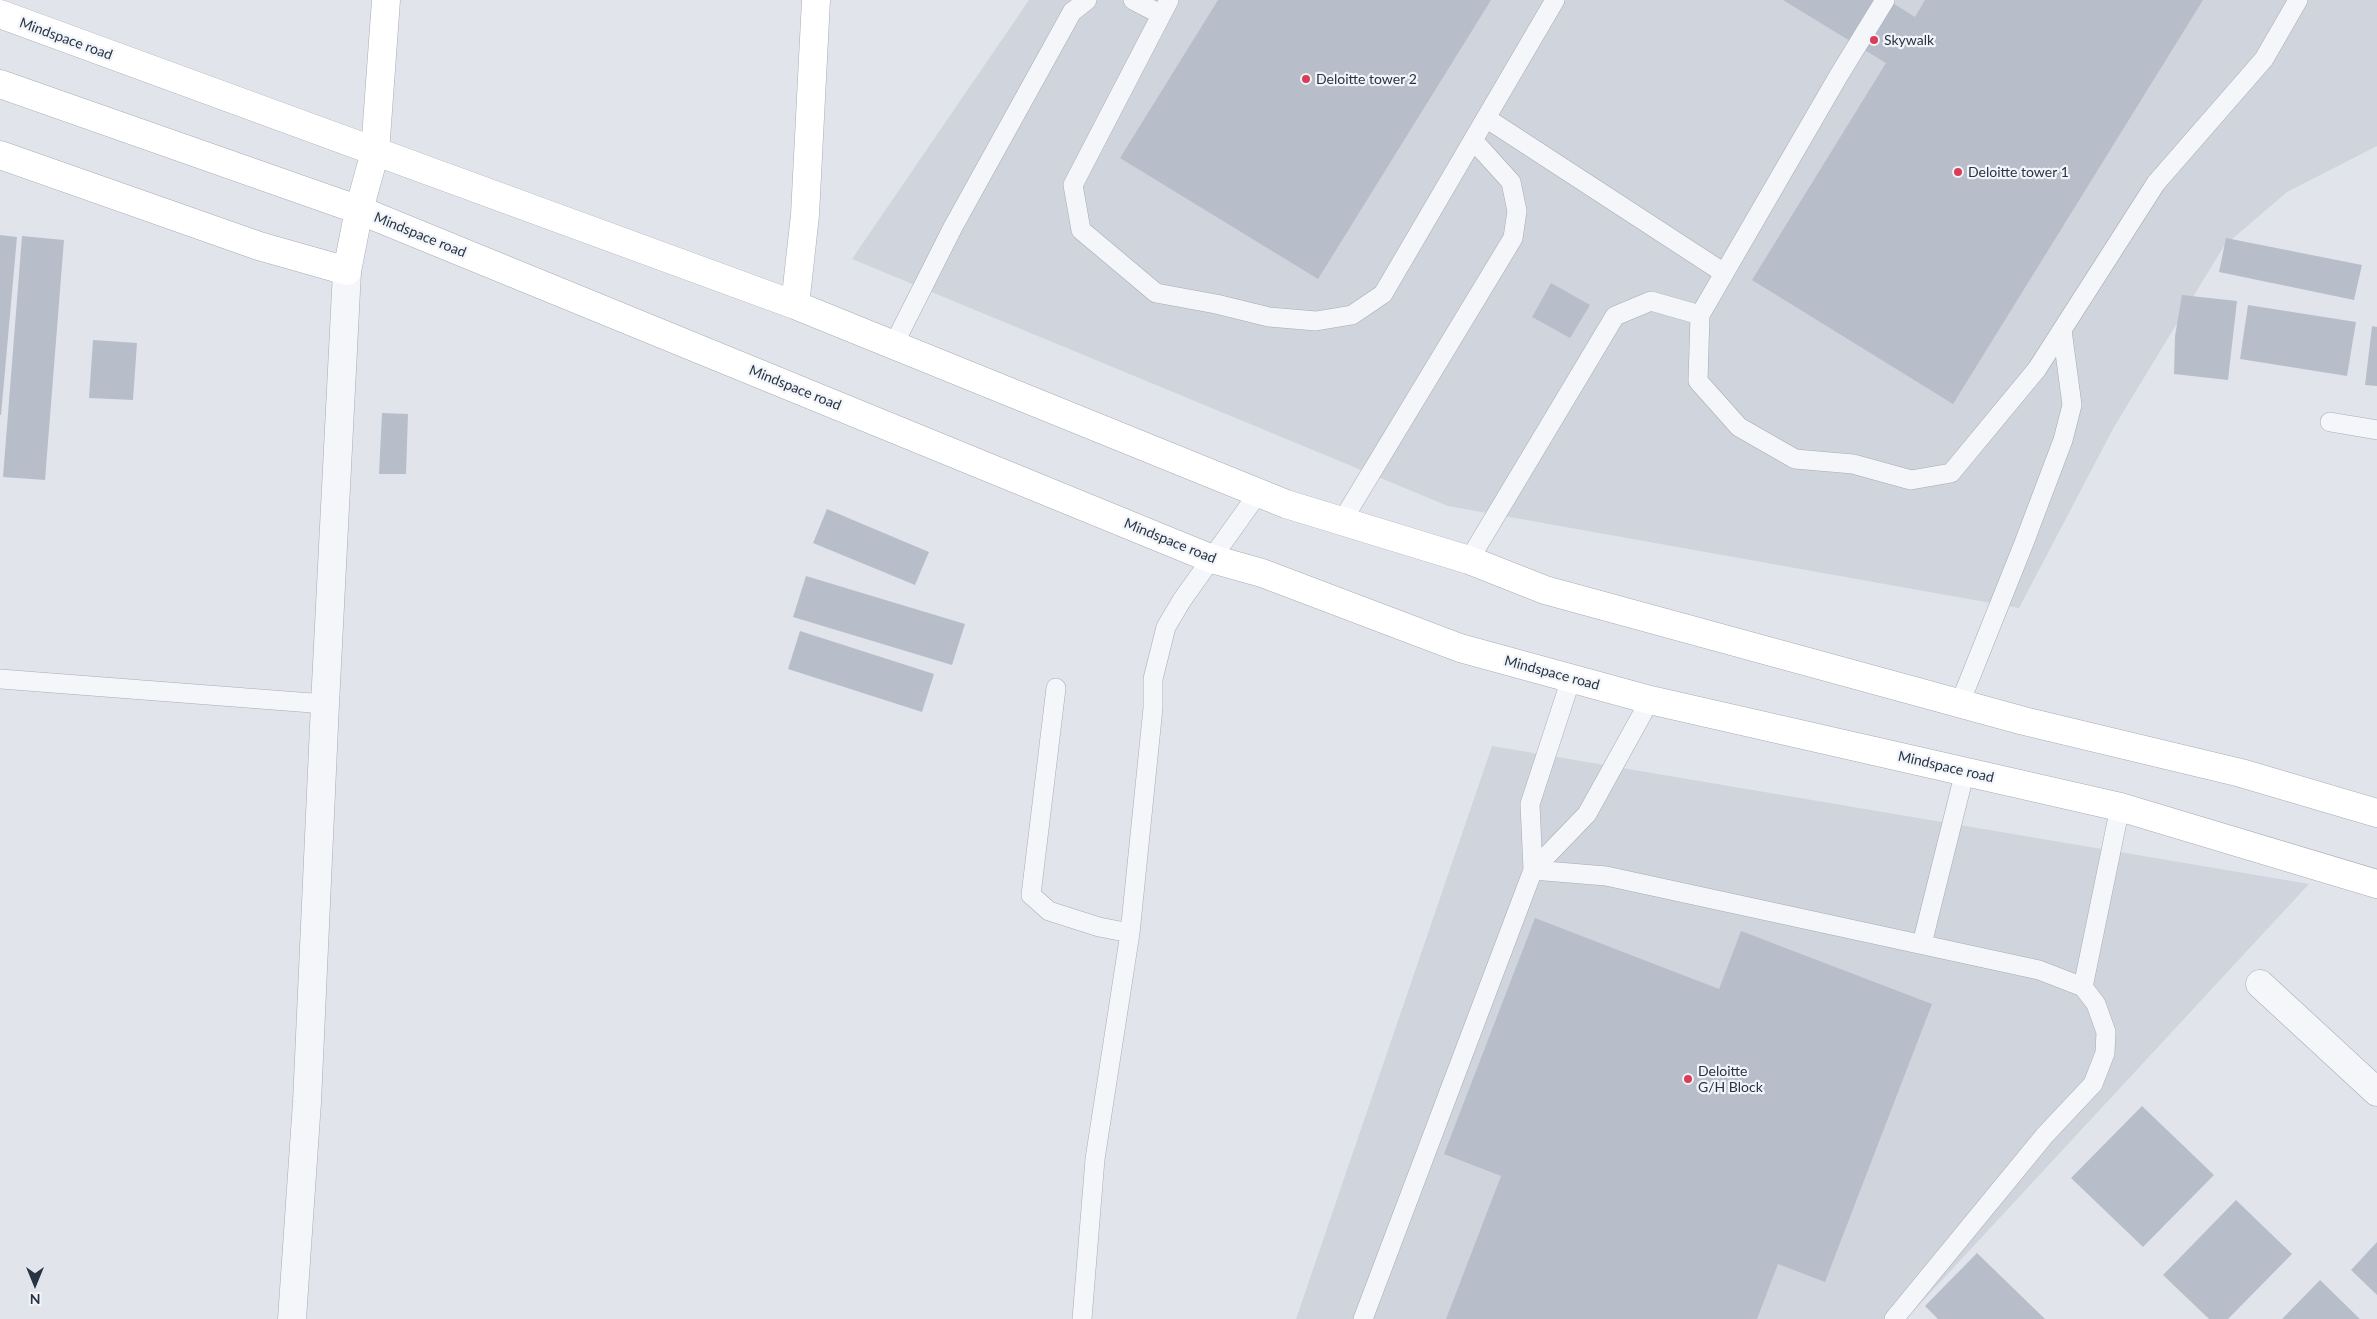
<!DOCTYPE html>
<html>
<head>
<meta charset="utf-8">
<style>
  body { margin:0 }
  #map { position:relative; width:2377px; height:1319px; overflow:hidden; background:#e1e5eb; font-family:Lato,sans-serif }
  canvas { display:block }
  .north { position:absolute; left:10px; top:1259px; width:50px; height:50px; -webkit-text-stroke:4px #f1f4f8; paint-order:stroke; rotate:180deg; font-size:14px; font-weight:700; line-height:20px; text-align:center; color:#283344 }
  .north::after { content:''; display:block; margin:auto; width:18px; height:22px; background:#283344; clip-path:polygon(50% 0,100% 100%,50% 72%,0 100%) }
</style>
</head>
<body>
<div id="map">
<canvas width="2377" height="1319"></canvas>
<div class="north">N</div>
</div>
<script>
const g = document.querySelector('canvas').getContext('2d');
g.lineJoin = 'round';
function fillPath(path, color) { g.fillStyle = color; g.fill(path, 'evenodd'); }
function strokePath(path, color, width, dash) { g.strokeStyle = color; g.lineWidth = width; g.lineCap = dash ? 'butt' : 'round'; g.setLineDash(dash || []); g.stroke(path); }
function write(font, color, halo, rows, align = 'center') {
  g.font = font + ' Lato,sans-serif'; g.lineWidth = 4.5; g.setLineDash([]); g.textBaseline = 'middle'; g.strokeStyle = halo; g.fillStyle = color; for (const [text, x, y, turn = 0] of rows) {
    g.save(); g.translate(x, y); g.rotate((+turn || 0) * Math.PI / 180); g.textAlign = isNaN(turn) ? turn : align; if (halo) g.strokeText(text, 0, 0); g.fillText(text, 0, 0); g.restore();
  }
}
const built = new Path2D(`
  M1029,0H2377V146L2287,192L2224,246L2114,427L2019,608L1448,506L852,259Z
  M1492,746L2309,884L1906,1319H1296Z`);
const building = new Path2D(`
  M1218,0H1491L1318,279L1120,158Z
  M1783,0H1888L1915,17L1925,0H2203L1953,404L1752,280L1886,63Z
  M0,235L17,237L1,415H0Z
  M22,236L64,240L45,480L3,477Z
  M2226,238L2362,265L2354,300L2219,272Z
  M1551,283L1590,305L1570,338L1532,317Z
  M2182,295L2237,301L2228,380L2174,374L2175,336Z
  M2248,305L2356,322L2347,376L2240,359Z
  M2372,326L2377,327V386L2365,385Z
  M93,340L137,343L133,400L89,398Z
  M382,413L408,414L406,474H379Z
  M827,509L929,552L915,585L813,543Z
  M806,576L965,624L952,665L793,617Z
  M800,631L934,674L922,712L788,669Z
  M1535,918L1719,989L1741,931L1932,1004L1825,1282L1778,1264L1757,1319H1446L1501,1176L1444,1154Z
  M2142,1106L2214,1175L2143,1247L2071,1178Z
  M2236,1200L2292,1254L2228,1319H2209L2163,1275Z
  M2377,1242V1295L2351,1270Z
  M1977,1253L2045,1319H1938L1925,1306Z
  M2320,1280L2360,1319H2282Z`);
const lane = new Path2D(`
  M1133,0L1160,14
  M1169,0L1073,185L1081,230L1156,293L1216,304L1269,317L1316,321L1352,315L1383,294L1555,0
  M1885,0L1839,75L1700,315L1698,381L1739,427L1795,459L1853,464L1911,480L1951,473L2037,369L2156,183L2264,59L2298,0
  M1486,118L1724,273
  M894,344L953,227L1072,12L1087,0
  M2330,422L2377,430
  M1342,521L1513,238L1517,211L1511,182L1473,140
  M1469,560L1615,316L1651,301L1700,315
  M0,679L325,704
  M1056,688L1031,895L1049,911L1099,927L1130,933
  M1960,703L2024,543L2063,440L2072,405L2062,330
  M1533,870L1606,876L2039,970L2083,987L2096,1004L2106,1032L2105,1053L2093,1084L2045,1135L1894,1319
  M1533,870L1530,804L1571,679
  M1922,944L1965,771
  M2083,987L2120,807
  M1082,1319L1095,1159L1130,933L1153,708V679L1166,627L1182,600L1259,492
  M1363,1319L1533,870L1587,814L1650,700`);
const street = new Path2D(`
  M2260,984L2377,1092
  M292,1319L307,1102L325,704L347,271`);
const secondary = new Path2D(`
  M0,14L795,305L1286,504L1469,560L1545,590L2024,721L2241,773L2377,813
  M0,84L359,210L1212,559L1262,573L1460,648L1650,700L2120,807L2377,884
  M0,155L259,246L347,271L359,210L375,152L386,0
  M795,305L805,215L816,0`);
const markers = [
  [1874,40,5,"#d93d58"],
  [1306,79,5,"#d93d58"],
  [1958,172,5,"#d93d58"],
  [1688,1079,5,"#d93d58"]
];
const streetNames = [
  ["Mindspace road",66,39,20],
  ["Mindspace road",420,235,22],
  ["Mindspace road",795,388,22],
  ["Mindspace road",1170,541,22],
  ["Mindspace road",1552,673,15],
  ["Mindspace road",1946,767,13]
];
const poiNames = [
  ["Skywalk",1884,40],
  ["Deloitte tower 2",1316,79],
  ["Deloitte tower 1",1968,172],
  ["Deloitte",1698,1071],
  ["G/H Block",1698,1087]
];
fillPath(built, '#cfd4dd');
fillPath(building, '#b8bec9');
strokePath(lane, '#a6acb6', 20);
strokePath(street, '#a6acb6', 29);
strokePath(secondary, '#a6acb6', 29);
strokePath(lane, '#f4f6f9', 19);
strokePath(street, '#f4f6f9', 28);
strokePath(secondary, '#fff', 28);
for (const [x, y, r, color] of markers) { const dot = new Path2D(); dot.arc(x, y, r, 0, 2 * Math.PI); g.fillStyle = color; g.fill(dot); strokePath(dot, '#f1f4f8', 2); }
write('14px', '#283344', '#f1f4f8', streetNames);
write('14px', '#283344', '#f1f4f8', poiNames, 'left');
</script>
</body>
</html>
